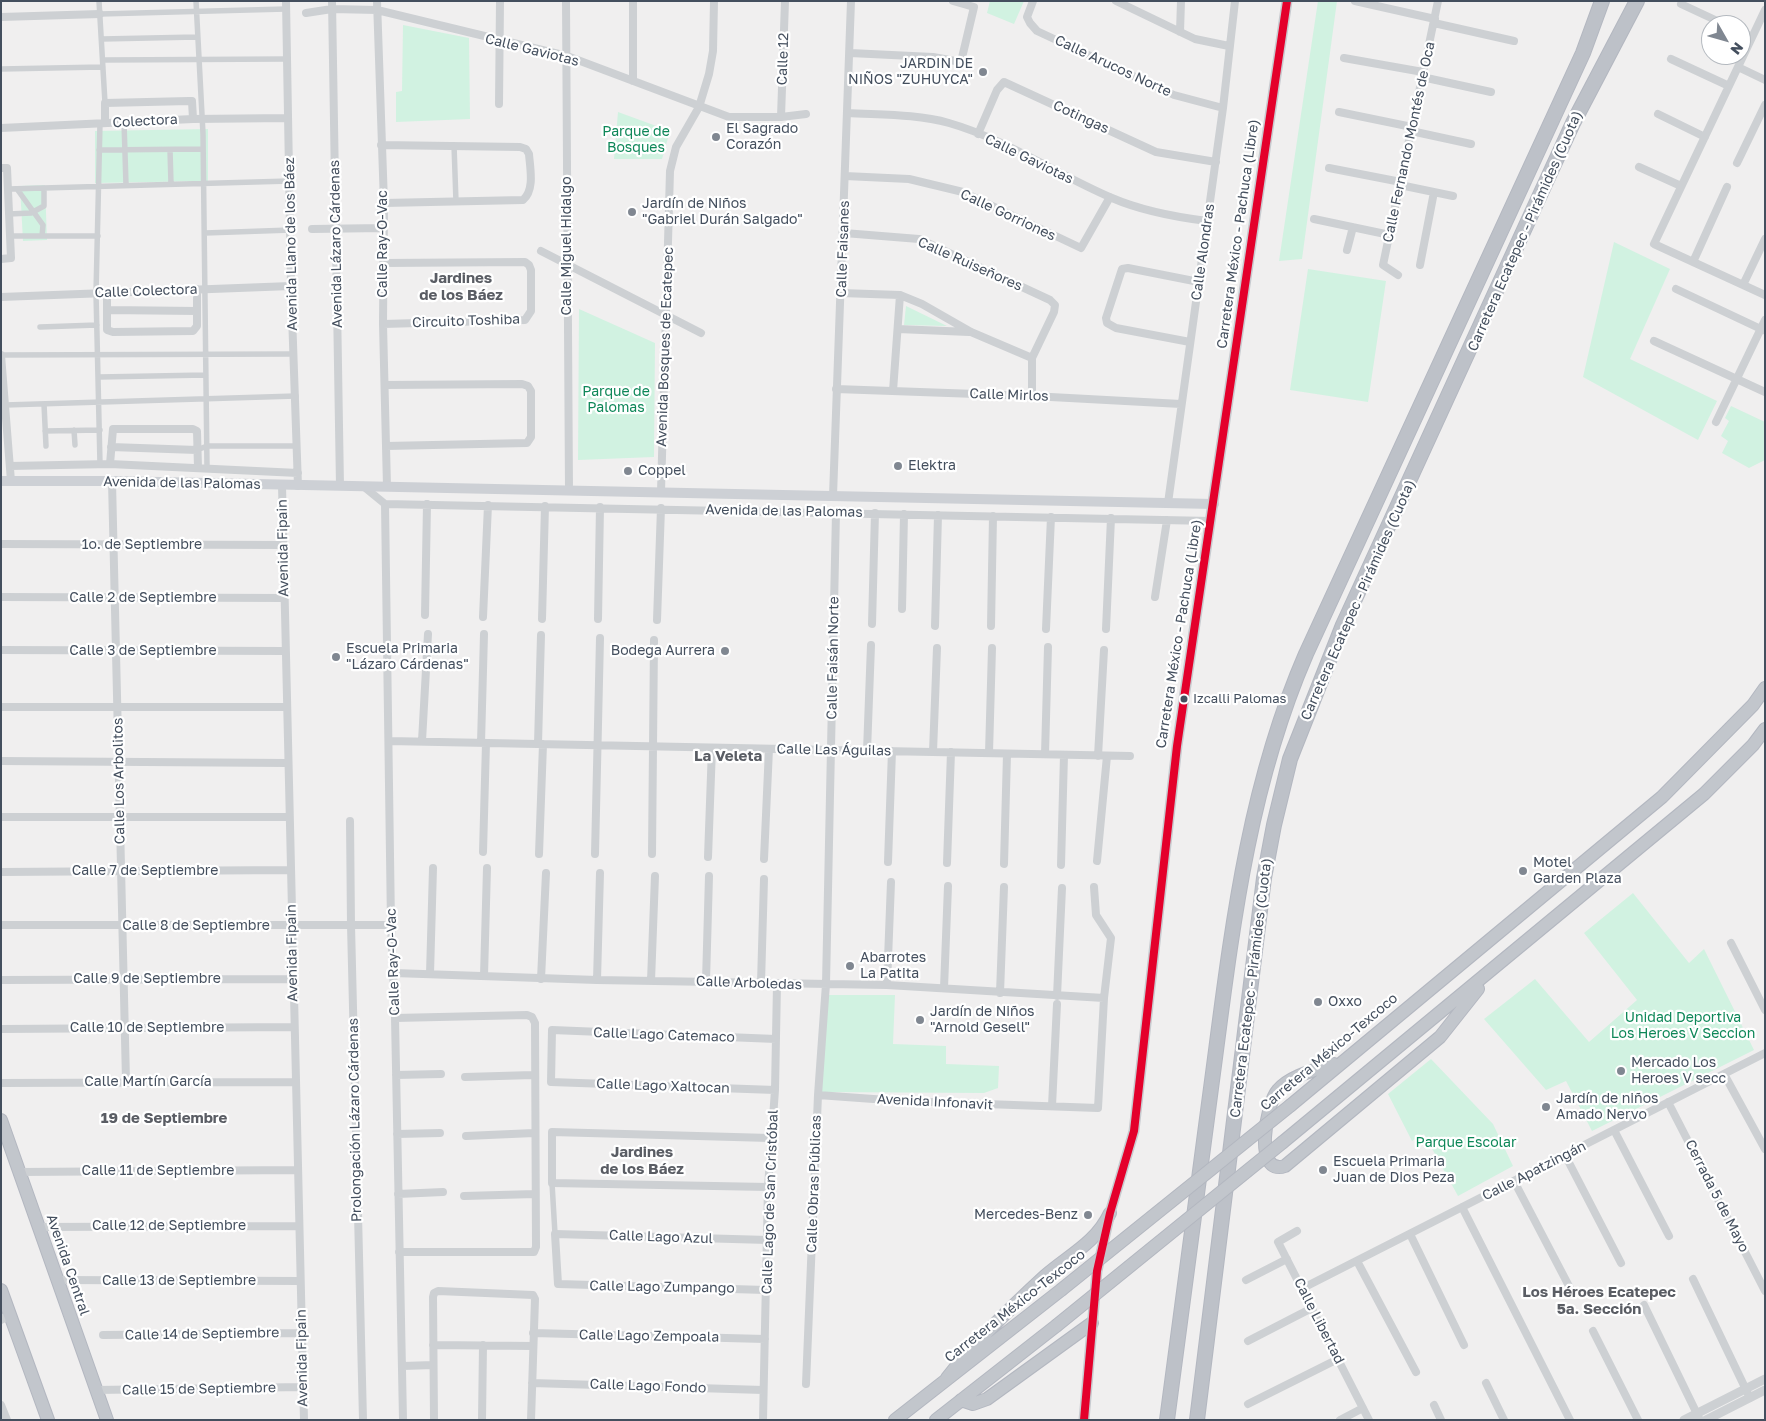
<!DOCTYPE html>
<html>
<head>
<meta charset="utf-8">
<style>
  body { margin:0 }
  #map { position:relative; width:1766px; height:1421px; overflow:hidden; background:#f0efef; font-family:"Golos Text",sans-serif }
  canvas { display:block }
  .frame { position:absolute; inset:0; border:2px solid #444f5e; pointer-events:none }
  .north { position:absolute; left:1701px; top:15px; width:50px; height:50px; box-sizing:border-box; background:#fff; border:1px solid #b4b9bf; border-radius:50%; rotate:128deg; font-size:14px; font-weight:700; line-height:20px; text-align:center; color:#444f5e }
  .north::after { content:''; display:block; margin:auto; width:18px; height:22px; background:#808791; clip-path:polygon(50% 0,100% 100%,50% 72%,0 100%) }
</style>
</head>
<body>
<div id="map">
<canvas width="1766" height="1421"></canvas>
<div class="frame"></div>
<div class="north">N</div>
</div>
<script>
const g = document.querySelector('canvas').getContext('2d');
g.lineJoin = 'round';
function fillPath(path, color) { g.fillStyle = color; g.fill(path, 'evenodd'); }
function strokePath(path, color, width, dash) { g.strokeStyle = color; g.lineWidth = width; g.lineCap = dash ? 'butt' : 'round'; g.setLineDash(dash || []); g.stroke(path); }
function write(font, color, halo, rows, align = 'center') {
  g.font = font + ' "Golos Text",sans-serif'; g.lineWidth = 4.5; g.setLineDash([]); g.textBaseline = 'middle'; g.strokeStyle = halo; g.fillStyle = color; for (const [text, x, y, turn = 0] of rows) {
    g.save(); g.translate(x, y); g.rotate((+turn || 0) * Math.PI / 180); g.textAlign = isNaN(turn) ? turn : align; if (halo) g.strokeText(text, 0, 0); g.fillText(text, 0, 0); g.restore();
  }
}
const green = new Path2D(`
  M990,1H1024L1014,24L987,13Z
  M1318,1H1337L1302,259L1279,261Z
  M403,25L469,38L470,119L396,122V92L402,91Z
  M618,112L670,131L662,159H614Z
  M208,129V181L95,183V131Z
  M45,185L47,240L23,241L20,186Z
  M1614,242L1670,269L1630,359L1717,401L1698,440L1583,377Z
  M1308,269L1386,281L1368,402L1290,390Z
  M906,306L947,326L904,325Z
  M579,309L655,343L654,457L578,460Z
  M1731,406L1765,422V460L1749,468L1722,453L1728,441L1721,436L1729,421L1725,418Z
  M1633,893L1689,963L1704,949L1754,1050L1592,1131L1566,1081L1546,1090L1484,1019L1535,979L1589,1042L1637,1000L1584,933Z
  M826,995H895L893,1044L946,1046V1064L999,1066L998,1088L984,1093L821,1092Z
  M1431,1059L1493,1124L1513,1166L1458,1196L1424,1134L1412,1141L1388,1094Z`);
const pedestrian = new Path2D(`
  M99,1L105,103
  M196,1L203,134L207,467
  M100,14L286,9
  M102,39L197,37
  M103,60L287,59
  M1,69L103,67
  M124,122L126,185
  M100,123L96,293L100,464
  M454,145L456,202
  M99,150L203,149
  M170,150L171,184
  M8,189L290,181
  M17,189L43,225L42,236
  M9,214L31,213L44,206V188
  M205,233L291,230
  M10,236H98
  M40,327L97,325
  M1,355L293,354
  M99,377L206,375
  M44,404L46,446
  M5,405L296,396
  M74,430L75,445
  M45,431L100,430
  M197,450L207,446H297
  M552,1183L555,1234`);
const minor = new Path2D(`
  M286,1L291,286L298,486
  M332,1L340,486
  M377,1L384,203L383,324L387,487
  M566,1L569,490
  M633,1V81
  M1033,1L1027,17L1030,23L1037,31L1174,95L1223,108
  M1116,1L1195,39L1229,46
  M1355,1L1435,19
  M1681,4L1726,25
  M1765,10L1654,244L1765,295
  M306,13L332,9L377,10L567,56L729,117H781L806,114
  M1,17L100,14
  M1434,23L1514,41
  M1180,32L1181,1
  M1741,32L1752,37
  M850,53L933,57L961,62L974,7L953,1
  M1344,58L1423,72
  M1671,59L1729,86
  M1738,67L1765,80
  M1422,77L1491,92
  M499,104L500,1
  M1339,112L1412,127
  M847,113C881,115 917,114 949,123C1005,139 1058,175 1112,198C1142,211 1175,217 1207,221
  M1658,114L1705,137
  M781,117L785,1
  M105,123V103L189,101H192L193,119
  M1,128L193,119L288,118
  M1411,131L1471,144
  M978,134L997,90L1004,82L1156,152L1216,162
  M381,145L520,147L526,149L529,154C530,168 535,190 523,200L384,203
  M1737,163L1765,105
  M1639,167L1681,186
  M1,168H7L11,258L1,259
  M1329,168L1401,182
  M845,176L909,179L963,192L1081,248L1110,197
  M1400,185L1453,196
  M1314,219L1390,235
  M312,229L383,228
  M844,233L919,239L1050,300L1055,305L1054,312L1032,358V396
  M1347,250L1353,227
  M541,251L701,333
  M1693,262L1727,187
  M383,263L525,262L529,265L531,270V311L525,320L383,324
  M1420,265L1434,192
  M1398,275L1383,265L1438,1
  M1743,285L1765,239
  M1676,289L1763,330
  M107,293V330L113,332L193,331L197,326V289
  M841,293L900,295L922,304L971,332L1032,358
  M1,297L291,286
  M107,310L197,311
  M898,329L969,332
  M1654,341L1765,392
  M1190,342L1116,328L1107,323L1106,318L1122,269L1128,268L1199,282
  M1,355L11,481
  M385,385L522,384L528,386L531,391V437L527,443L386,446
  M836,389L1032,396L1181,404
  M893,391L900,295
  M1716,422L1765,320
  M111,447L197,450
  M110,464L113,429H193L197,431L198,468
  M10,466L110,464L298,473
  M112,481L126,1081
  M282,485L304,1420
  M363,486L385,504L1211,521
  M661,492L670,171L676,147L699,107L709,74L713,51L714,1
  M833,496L851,1
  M1168,503L1223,108L1235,1
  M385,504L391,925L395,1018L403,1420
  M1,544L283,545
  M1,597L284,598
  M1155,597L1167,520
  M902,609L904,514
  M425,615L427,504
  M483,617L488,505
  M542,619L545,506
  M598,619L600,507
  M657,620L661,508
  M872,624L875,513
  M935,626L938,515
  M991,626L993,516
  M1046,629L1051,517
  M1106,629L1111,518
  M1,650L285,651
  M1,707H286
  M389,741L1130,756
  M422,741L428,634
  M481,743L484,634
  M538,744L541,635
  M867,751L871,645
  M933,752L937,648
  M989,753L992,648
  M1045,754L1048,647
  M1098,756L1104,650
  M1,761L287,763
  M1,817H288
  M350,821L351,925L363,1420
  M483,852L486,743
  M539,854L543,744
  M595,854L600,638
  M652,854L654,640
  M708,857L712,748
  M764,859L769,749
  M1097,861L1107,756
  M888,862L892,751
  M947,863L951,752
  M1004,864L1007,754
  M1061,865L1064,755
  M1,872L290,870
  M1,925H391
  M1731,943L1765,1010
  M394,973L597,980L887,985L1104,998
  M430,974L433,868
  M484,976L487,868
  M541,979L546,873
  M1,980L292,979
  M597,980L600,873
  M651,981L655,876
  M706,981L709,876
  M761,983L764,879
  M887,985L891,882
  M944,988L948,886
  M1000,993L1004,887
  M1057,996L1062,888
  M395,1018L527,1015L532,1017L535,1023L536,1247L534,1252H399
  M1,1029L294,1027
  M1724,1074L1765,1149
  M396,1075L441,1074
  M465,1077L533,1075
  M1,1083L295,1082
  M775,1090L551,1082L552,1030L776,1039
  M818,1095L901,1101L1098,1108L1104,998L1111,938L1096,915L1094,887
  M1668,1102L1765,1291
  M1052,1106L1057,1004
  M1614,1130L1669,1236
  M397,1134L440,1133
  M466,1136L534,1133
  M1565,1155L1621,1263
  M20,1172L297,1170
  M1514,1181L1570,1288
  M768,1187L552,1183V1132L770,1138
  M398,1194L443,1192
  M464,1196L535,1194
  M1462,1207L1570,1420
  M39,1227L299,1226
  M1297,1231L1278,1242L1369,1420
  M1410,1234L1464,1345
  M1357,1261L1416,1372
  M1693,1279L1750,1398
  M58,1280L300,1281
  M1246,1280L1287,1259
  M1303,1288L1765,1053
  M766,1290L558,1284L555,1234L768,1240
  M1644,1305L1700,1420
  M1,1320L10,1315
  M1593,1331L1638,1420
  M533,1333L765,1339
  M103,1335L301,1333
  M1248,1341L1312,1308
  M433,1345L533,1346
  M403,1366L433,1365
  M532,1383L763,1390
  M1486,1383L1504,1420
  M806,1384L818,1095L826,984L836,512
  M96,1390L303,1387
  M1248,1404L1338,1359
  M1,1405L7,1420
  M1434,1405L1441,1420
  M434,1420L433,1297L434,1293L438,1291L533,1295L535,1299L531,1420
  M482,1420L483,1345
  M763,1420L768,1187L775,1090L777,984
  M1340,1420L1363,1408`);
const tertiary = new Path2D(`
  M1684,1420L1765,1379
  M1706,1420L1765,1390`);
const secondary = new Path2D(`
  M1,481H112L1214,504`);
const primary = new Path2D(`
  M1084,1420L1097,1271L1110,1213L1134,1131L1177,746L1287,1`);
const trunk = new Path2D(`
  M1334,1064C1316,1070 1291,1075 1278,1090C1266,1103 1253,1177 1285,1166L1440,1037L1478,989
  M1291,1105L1662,797L1753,705L1765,688
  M1,1120L107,1420
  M1283,1142L1704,794L1753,745L1765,729
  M1,1290L48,1420
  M947,1378C976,1341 1010,1308 1045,1276C1069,1255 1096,1243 1110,1213
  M961,1400L973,1404L987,1399L1092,1323
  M895,1420L1061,1290
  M936,1420L1056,1326`);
const motorway = new Path2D(`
  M1167,1420C1183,1299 1199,1179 1215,1058C1233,920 1250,783 1306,654L1583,53L1602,1
  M1197,1420L1264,878L1274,825L1290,759L1343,625L1573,123L1637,1`);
const trunkBridge = new Path2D(`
  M1061,1290L1291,1105
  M1056,1326L1283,1142`);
const bus1 = new Path2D(`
  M1084,1420L1097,1271L1110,1213L1134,1131L1177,746L1287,1`);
const markers = [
  [983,72,5,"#808791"],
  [716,137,5,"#808791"],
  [632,212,5,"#808791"],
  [898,466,5,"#808791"],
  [628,471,5,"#808791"],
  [725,651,5,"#808791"],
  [336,657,5,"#808791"],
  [1184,699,4.5,"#444f5e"],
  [1523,871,5,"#808791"],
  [850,966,5,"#808791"],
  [1318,1002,5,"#808791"],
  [920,1020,5,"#808791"],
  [1621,1071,5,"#808791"],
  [1546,1107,5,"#808791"],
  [1323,1170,5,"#808791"],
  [1088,1215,5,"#808791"]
];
const busNames = [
  ["Izcalli Palomas",1193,699]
];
const streetNames = [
  ["Calle Gaviotas",532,50,14],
  ["Calle 12",783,59,-88],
  ["Calle Arucos Norte",1113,66,25],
  ["Cotingas",1081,117,25],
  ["Colectora",145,121,-3],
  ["Calle Fernando Montés de Oca",1409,142,-78],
  ["Calle Gaviotas",1029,159,26],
  ["Calle Gorriones",1008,215,25],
  ["Carretera Ecatepec - Pirámides (Cuota)",1525,231,-66],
  ["Carretera México - Pachuca (Libre)",1238,234,-82],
  ["Avenida Llano de los Báez",291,244,-91],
  ["Avenida Lázaro Cárdenas",336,244,-91],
  ["Calle Ray-O-Vac",383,244,-90],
  ["Calle Miguel Hidalgo",567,246,-90],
  ["Calle Faisanes",843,249,-88],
  ["Calle Alondras",1203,252,-82],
  ["Calle Ruiseñores",970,264,24],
  ["Calle Colectora",146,291,-2],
  ["Circuito Toshiba",466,321,-2],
  ["Avenida Bosques de Ecatepec",665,347,-88],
  ["Calle Mirlos",1009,395,2],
  ["Avenida de las Palomas",182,483,1],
  ["Avenida de las Palomas",784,511,1],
  ["1o. de Septiembre",142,545],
  ["Avenida Fipain",283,548,-91],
  ["Calle 2 de Septiembre",143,598],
  ["Carretera Ecatepec - Pirámides (Cuota)",1358,600,-66],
  ["Carretera México - Pachuca (Libre)",1179,634,-81],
  ["Calle 3 de Septiembre",143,651],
  ["Calle Faisán Norte",833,658,-89],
  ["Calle Las Águilas",834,750,1],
  ["Calle Los Arbolitos",119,781,-91],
  ["Calle 7 de Septiembre",145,871],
  ["Calle 8 de Septiembre",196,926],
  ["Avenida Fipain",292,953,-91],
  ["Calle Ray-O-Vac",393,962,-92],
  ["Calle 9 de Septiembre",147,979],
  ["Calle Arboledas",749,983,2],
  ["Carretera Ecatepec - Pirámides (Cuota)",1251,988,-83],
  ["Calle 10 de Septiembre",147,1028],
  ["Calle Lago Catemaco",664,1035,2],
  ["Carretera México-Texcoco",1329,1052,-40],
  ["Calle Martín García",148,1082],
  ["Calle Lago Xaltocan",663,1086,2],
  ["Avenida Infonavit",935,1102,3],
  ["Prolongación Lázaro Cárdenas",355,1120,-91],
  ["Calle 11 de Septiembre",158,1171],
  ["Calle Apatzingán",1534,1171,-27],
  ["Calle Obras Públicas",814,1184,-88],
  ["Cerrada 5 de Mayo",1717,1196,63],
  ["Calle Lago de San Cristóbal",770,1202,-88],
  ["Calle 12 de Septiembre",169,1226],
  ["Calle Lago Azul",661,1237,2],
  ["Avenida Central",68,1265,71],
  ["Calle 13 de Septiembre",179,1281],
  ["Calle Lago Zumpango",662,1287,1],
  ["Carretera México-Texcoco",1015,1306,-38],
  ["Calle Libertad",1319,1321,63],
  ["Calle 14 de Septiembre",202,1334,-1],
  ["Calle Lago Zempoala",649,1336,1],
  ["Avenida Fipain",302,1358,-91],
  ["Calle Lago Fondo",648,1386,2],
  ["Calle 15 de Septiembre",199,1389,-1]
];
const poiNames = [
  ["JARDIN DE",973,64,"right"],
  ["NIÑOS \"ZUHUYCA\"",973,80,"right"],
  ["El Sagrado",726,129],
  ["Corazón",726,145],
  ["Jardín de Niños",642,204],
  ["\"Gabriel Durán Salgado\"",642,220],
  ["Elektra",908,466],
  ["Coppel",638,471],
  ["Escuela Primaria",346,649],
  ["\"Lázaro Cárdenas\"",346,665],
  ["Bodega Aurrera",715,651,"right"],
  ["Motel",1533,863],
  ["Garden Plaza",1533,879],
  ["Abarrotes",860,958],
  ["La Patita",860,974],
  ["Oxxo",1328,1002],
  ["Jardín de Niños",930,1012],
  ["\"Arnold Gesell\"",930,1028],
  ["Mercado Los",1631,1063],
  ["Heroes V secc",1631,1079],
  ["Jardín de niños",1556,1099],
  ["Amado Nervo",1556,1115],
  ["Escuela Primaria",1333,1162],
  ["Juan de Dios Peza",1333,1178],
  ["Mercedes-Benz",1078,1215,"right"]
];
const parkNames = [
  ["Parque de",636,132],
  ["Bosques",636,148],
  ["Parque de",616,392],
  ["Palomas",616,408],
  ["Unidad Deportiva",1683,1018],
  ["Los Heroes V Seccion",1683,1034],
  ["Parque Escolar",1466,1143]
];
const neighbourhoodNames = [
  ["Jardines",461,278],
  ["de los Báez",461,295],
  ["La Veleta",728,756],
  ["19 de Septiembre",164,1118],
  ["Jardines",642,1152],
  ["de los Báez",642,1169],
  ["Los Héroes Ecatepec",1599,1292],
  ["5a. Sección",1599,1309]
];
fillPath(green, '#d1f2e1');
strokePath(trunk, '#b3b7c0', 14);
strokePath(motorway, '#b3b7c0', 16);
strokePath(pedestrian, '#cdd0d3', 5.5);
strokePath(minor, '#cdd0d3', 8);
strokePath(tertiary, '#cdd0d3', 9);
strokePath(secondary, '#cdd0d5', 10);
strokePath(primary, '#c8cbd0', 11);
strokePath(trunk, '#c2c6cc', 12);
strokePath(motorway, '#bdc1c8', 14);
strokePath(trunkBridge, '#b3b7c0', 14, []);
strokePath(trunkBridge, '#c2c6cc', 12);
strokePath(bus1, '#e4002b', 8);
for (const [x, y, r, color] of markers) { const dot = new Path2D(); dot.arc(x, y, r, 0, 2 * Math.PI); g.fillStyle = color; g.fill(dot); strokePath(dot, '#fff', 2); }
write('13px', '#444f5e', '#fff', busNames, 'left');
write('14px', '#444f5e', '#fff', streetNames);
write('14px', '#444f5e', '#fff', poiNames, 'left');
write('14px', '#0d8758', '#fff', parkNames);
write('bold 15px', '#5a5d64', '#fff', neighbourhoodNames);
</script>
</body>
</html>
